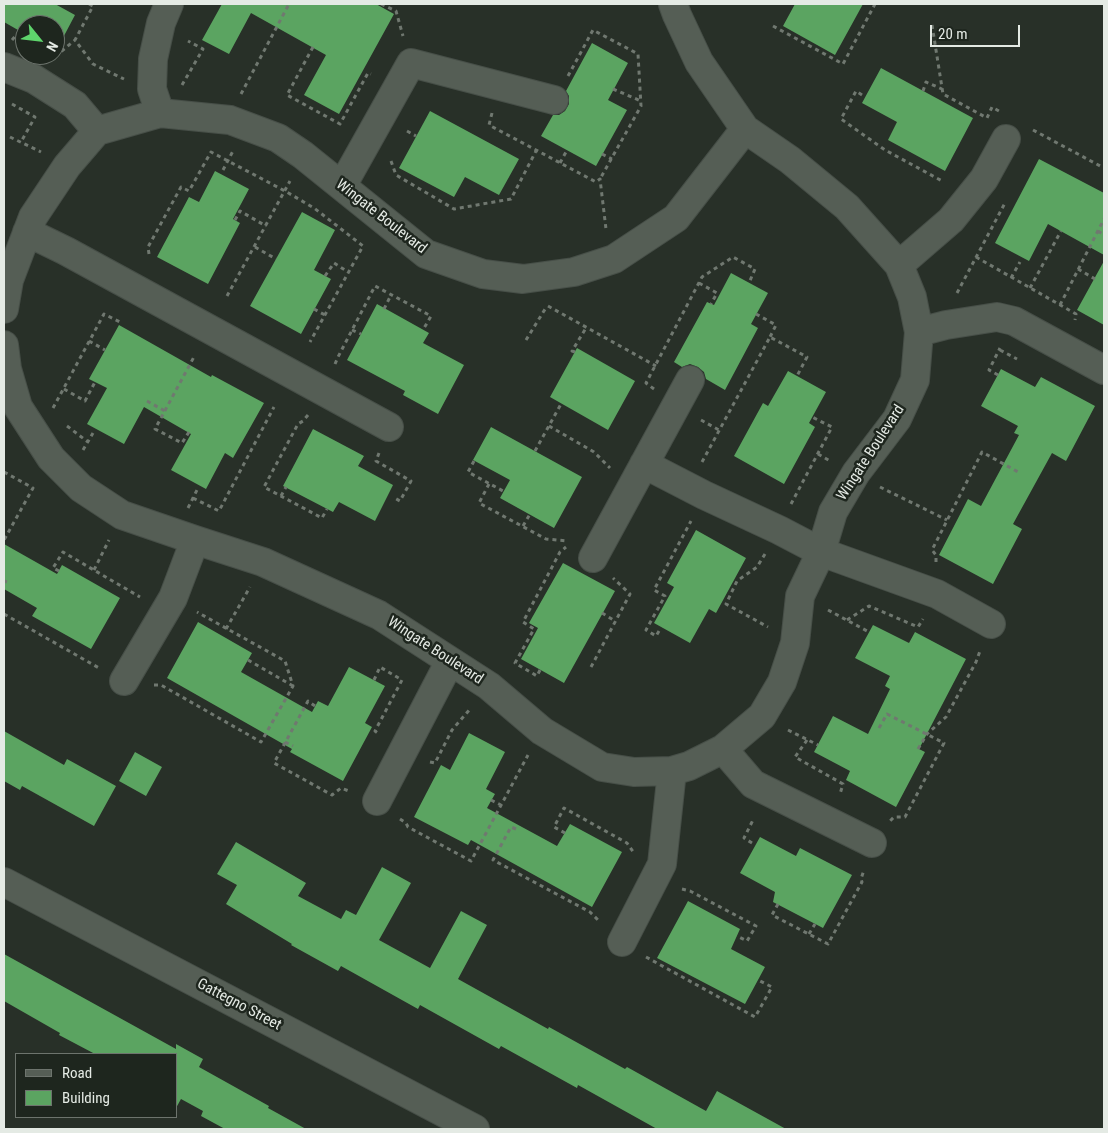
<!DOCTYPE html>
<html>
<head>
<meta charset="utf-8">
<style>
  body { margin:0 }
  #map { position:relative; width:1108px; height:1133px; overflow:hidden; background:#283028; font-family:"Roboto Condensed",sans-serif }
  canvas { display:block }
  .frame { position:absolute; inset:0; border:5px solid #e4eae4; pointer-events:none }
  .legend { position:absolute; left:15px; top:1053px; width:162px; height:65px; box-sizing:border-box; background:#1e261e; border:1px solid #6d746d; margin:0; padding:6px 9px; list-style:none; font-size:15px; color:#e4eae4 }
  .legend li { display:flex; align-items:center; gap:10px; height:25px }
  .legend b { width:25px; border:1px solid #6d746d }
  .north { position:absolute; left:15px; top:15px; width:50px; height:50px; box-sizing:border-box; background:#1e261e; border:1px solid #6d746d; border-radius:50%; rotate:119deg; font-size:14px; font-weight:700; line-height:20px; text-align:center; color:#e4eae4 }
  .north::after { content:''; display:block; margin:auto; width:18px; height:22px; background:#5ed56c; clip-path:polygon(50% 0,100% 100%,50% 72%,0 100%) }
  .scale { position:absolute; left:930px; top:25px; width:90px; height:22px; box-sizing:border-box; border:2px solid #e4eae4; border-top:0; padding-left:6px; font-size:15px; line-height:18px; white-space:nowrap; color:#e4eae4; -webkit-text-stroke:4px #1e261e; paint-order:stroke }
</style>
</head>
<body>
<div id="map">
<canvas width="1108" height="1133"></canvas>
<div class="frame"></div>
<ul class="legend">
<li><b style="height:6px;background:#555e55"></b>Road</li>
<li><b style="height:14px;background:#5ba461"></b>Building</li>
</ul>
<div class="north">N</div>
<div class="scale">20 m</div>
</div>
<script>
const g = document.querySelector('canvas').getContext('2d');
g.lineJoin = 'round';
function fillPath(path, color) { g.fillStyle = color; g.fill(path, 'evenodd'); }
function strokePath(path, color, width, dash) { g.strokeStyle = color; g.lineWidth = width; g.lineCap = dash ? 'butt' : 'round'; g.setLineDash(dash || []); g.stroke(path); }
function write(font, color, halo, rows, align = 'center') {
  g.font = font + ' "Roboto Condensed",sans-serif'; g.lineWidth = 5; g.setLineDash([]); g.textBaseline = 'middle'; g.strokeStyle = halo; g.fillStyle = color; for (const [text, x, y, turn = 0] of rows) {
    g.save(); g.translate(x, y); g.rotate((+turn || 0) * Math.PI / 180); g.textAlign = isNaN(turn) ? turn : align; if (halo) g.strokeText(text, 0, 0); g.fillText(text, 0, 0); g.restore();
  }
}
const building = new Path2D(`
  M4,4H55L75,15L56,51L55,25H25V34L4,22Z
  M222,4H376L394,14L339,114L304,95L326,55L251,13L229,54L202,40Z
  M795,4H863L835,55L783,26Z
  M592,43L628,63L608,100L627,110L596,166L541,136L553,115H559L565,111L569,104V96L566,91Z
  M881,68L973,118L945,171L888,140L897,122L862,103Z
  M430,111L519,159L499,195L465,177L454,197L399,168Z
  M1039,159L1104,193V255L1048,224L1029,261L995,243Z
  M215,171L249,189L233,219L240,223L208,284L157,257L189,197L199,202Z
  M302,212L335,230L314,270L331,279L301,334L250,306Z
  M1104,261V325L1077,310Z
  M731,273L768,293L751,324L758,328L725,390L706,379L704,372L698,367L690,364L682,367L674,362L707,302L714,305Z
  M377,304L429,333L423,343L464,365L438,414L403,395L405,391L347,360Z
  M119,325L211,377L212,375L264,403L233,458L225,453L206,489L171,470L191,434L144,407L124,444L87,424L107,388L89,379Z
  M577,348L635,381L608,430L550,397Z
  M1001,369L1035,387L1041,377L1095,406L1066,461L1052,453L1013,524L1022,529L993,584L939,555L968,499L981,506L1019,435L1014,433L1018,426L981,406Z
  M788,371L826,392L809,423L815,427L784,484L734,456L763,403L768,406Z
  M491,427L582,477L554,528L500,498L510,480L473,460Z
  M313,429L364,456L358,466L393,485L375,521L339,502L333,512L283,486Z
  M696,530L746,558L716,613L709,609L690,643L654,623L674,587L667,583Z
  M4,544L57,574L62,565L120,598L91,649L32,616L37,608L4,589Z
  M563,563L615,591L564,683L521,659L538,628L529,623Z
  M198,622L252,653L241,672L312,712L318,701L328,706L349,667L385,686L365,723L372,727L343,781L290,752L292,749L167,678Z
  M873,625L909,643L915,632L966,659L919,749L925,752L896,807L846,780L850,771L814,752L833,716L868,734L890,689L885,686L890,676L855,658Z
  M4,731L64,765L67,759L116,786L94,826L22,786L20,790L4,781Z
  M469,733L505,752L486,789L495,794L487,808L557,846L570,824L622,852L592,907L471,840L468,845L414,817L441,765L450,770Z
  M135,752L162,767L146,796L119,781Z
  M760,837L796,856L800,848L852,875L823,928L773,902L775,892L740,873Z
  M236,842L306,883L298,896L341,919L346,910L356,915L382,867L411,883L379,940L430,968L461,911L487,925L458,979L548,1029L549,1027L625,1069L627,1067L706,1111L717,1091L786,1129H657L578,1085L577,1088L501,1046L499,1049L420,1005L418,1009L341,966L338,971L291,945L292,944L226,904L237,885L217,874Z
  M688,901L740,929L731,949L765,967L745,1004L657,958Z
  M4,954L176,1049V1044L203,1059L199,1067L269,1106L268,1108L306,1129H225L201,1116L203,1111L181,1099L176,1108V1054H95L59,1035L60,1033L4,1001Z`);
const path = new Path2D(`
  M89,4L93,6L75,40L93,64L124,79
  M381,4L396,11L403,36
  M932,25L943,94L987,118L992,107L999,111
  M773,26L843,64L875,4
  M12,40L17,34L25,38
  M313,47L287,95L340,124L368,73L371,74
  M55,54L57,55L75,40
  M568,76L593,30L638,54L641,106L600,179
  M182,85L203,49L188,41
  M613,89L641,101
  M923,91L926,82L942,89
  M241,94L289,4
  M862,95L856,91L841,119L885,150L944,182
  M12,104L35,117L21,142
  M492,113L489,125L596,182L600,179L606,229
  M1033,130L1104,168
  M407,131L416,136
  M10,137L41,152
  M602,154L612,159
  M391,161L396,175L454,209L511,199L536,151
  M560,163L567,150
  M223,170L233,151
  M235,220L240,211L266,226
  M1098,231L1104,235
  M255,247L276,259
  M149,254L148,247L181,187L189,191L211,152L285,191L314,208L363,246L310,342
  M976,257L1076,314L1075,320
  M1078,269L1095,279
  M325,276L334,263L348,272
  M1011,278L1020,262
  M699,283L717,293L711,304
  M1030,288L1061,231
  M957,293L1005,203
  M227,296L290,181
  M1060,305L1104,219
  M548,306L656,366
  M314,309L325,315
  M384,309L391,295
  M756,314L776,325L770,337
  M352,330L361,334
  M526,340L547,306
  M89,341L105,350
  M1000,350L1017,359
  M575,352L572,351L586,328
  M335,364L338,357L375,286L431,316L423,330
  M998,375L989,370L1000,348
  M64,389L85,401L95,382
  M654,389L646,383L702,277L733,257L755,269L749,283
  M147,401L165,411
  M53,408L104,314L120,322
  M308,415L303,421L298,424L264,487L322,518L327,509
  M701,420L719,430
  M67,426L88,442
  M549,426L594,452L610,468
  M189,432L182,443L155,429L195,355
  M83,450L93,433
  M535,451L561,404
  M379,453L376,461L411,481L400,501L393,497
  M818,454L830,461
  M474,461L468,472L503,491
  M702,462L770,337L807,357L797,376
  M4,472L33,488L4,540
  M489,484L479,503L546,539L568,541
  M880,487L947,520
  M281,496L286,487
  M193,498L219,511L274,407
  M791,504L832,427L812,417
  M188,508L197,490
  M523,526L530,514
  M765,554L757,567L737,581L726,604L768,627
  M936,562V555L932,550L982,452L1020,473
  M94,570L109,540
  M59,571L53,568L63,552L140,597
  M4,581L7,582
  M828,610L869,632
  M602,613L615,621
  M4,614L99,668
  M847,620L869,606L918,627L923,619
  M226,629L250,587
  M659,631L656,636L646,630L665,596L654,590L691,521
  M248,660L293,686
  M591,667L630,594L613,578
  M540,670L537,676L515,663L534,629L523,622L560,552L566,547
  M374,680L380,667L402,680L375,731L379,734
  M154,685H161L261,742L293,686L285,661L197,612
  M315,706L308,701L274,763L332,795L341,788L349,791
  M879,728L887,714L944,743L905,817H894L890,821
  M788,730L818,745
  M807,740L795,757L843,784L840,794
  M285,742L293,746
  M918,749L927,734L946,717L976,662L980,651
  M430,762L435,763L452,730L471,708
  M491,800L501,805
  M400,819L406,823L408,827L471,861L528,755
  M516,829L511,827L493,860L590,912L599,921
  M565,833L554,827L564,808L627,843L634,853
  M752,843L744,838L754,818
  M682,889L690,891L756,926L747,941L737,936
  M778,904L772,915L828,944L862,882L861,879L864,870
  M809,934L815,924
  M646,957L755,1017L772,987L758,980`);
const minor = new Path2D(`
  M4,67L34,79L75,105L97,131
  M160,113L152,89L153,59L161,23L169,4
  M342,186L411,63L554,100
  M27,232L66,251L389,427
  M899,265L951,220L984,179L1006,139
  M4,309L9,280L33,217L67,166L97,131L160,113L230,120L278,138L303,155L426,254L483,274L523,279L574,272L614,259L676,218L745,129
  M919,332L946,325L997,317L1014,321L1104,370
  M4,345L7,369L18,407L51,458L81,488L122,515L195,540L263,562L379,615L489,686L542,731L602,767L634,772L672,771L689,766L723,749L762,716L782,682L795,643L800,596L821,552L833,512L856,473L897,419L915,380L919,332L912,297L899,265L847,207L790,160L745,129L699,62L677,15L673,4
  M644,464L704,495L779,530L821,552L937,594L991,624
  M593,558L690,380
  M124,681L173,598L195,540
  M723,749L753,784L872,843
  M377,801L450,661
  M4,882L475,1129
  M622,942L662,864L672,771`);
const streetNames = [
  ["Wingate Boulevard",381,217,38],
  ["Wingate Boulevard",871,453,-57],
  ["Wingate Boulevard",435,651,33],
  ["Gattegno Street",239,1005,28]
];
fillPath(building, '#5ba461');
strokePath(minor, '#474f48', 30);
strokePath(path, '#707870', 3, [4, 4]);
strokePath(minor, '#555e55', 28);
write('15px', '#e4eae4', '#1e261e', streetNames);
</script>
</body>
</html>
